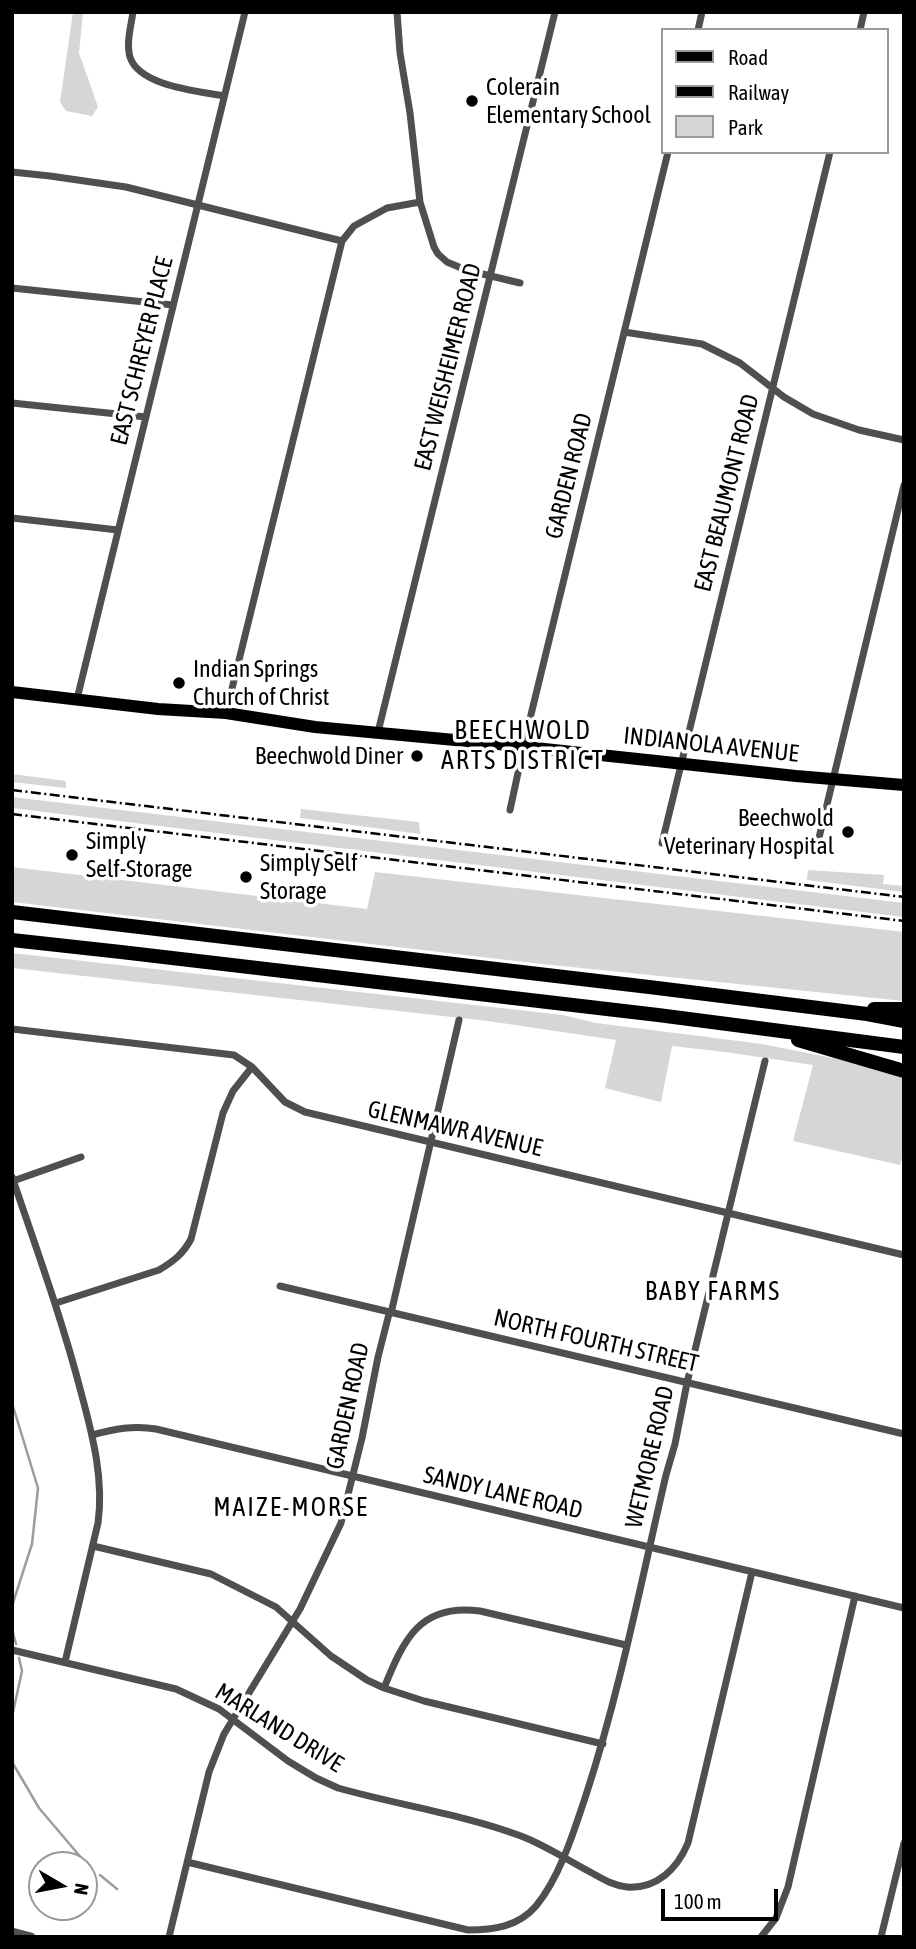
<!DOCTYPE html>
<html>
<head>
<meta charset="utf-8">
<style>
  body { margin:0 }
  #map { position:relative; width:916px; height:1949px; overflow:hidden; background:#fff; font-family:"Asap Condensed",sans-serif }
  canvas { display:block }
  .frame { position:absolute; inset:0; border:14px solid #000; pointer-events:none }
  .legend { position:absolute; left:661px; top:28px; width:228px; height:126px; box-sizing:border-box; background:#fff; border:2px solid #999; margin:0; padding:9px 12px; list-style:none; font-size:21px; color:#000 }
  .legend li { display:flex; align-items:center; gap:14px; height:35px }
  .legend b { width:35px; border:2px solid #999 }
  .north { position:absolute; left:28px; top:1851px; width:70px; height:70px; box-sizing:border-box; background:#fff; border:2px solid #999; border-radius:50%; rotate:100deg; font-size:19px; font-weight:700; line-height:28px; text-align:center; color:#000 }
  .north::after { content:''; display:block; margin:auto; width:24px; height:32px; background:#000; clip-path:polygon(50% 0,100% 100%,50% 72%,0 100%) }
  .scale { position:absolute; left:661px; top:1889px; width:117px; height:32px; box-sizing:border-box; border:4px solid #000; border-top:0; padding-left:9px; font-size:21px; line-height:24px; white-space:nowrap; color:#000; -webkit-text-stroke:5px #fff; paint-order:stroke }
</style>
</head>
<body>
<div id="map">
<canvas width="916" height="1949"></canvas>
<div class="frame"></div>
<ul class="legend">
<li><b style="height:9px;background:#000"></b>Road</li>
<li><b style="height:9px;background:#000"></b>Railway</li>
<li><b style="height:19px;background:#d6d6d6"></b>Park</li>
</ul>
<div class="north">N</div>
<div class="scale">100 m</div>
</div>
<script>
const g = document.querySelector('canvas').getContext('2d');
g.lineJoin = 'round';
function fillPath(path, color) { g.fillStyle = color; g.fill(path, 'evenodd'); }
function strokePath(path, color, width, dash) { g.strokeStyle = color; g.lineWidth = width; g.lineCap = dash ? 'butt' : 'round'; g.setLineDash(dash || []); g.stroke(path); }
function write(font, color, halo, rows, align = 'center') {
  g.font = font + ' "Asap Condensed",sans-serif'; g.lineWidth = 7; g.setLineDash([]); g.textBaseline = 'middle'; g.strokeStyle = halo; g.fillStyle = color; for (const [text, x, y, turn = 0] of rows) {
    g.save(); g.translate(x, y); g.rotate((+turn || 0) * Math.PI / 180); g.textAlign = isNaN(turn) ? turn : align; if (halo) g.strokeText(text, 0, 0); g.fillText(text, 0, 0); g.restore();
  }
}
const green = new Path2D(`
  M73,12H83L79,53L98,107L92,116L66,111L60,102Z
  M12,774L66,781V788L12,782Z
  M12,797L904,903V917L12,808Z
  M301,809L419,822L420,834L300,818Z
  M12,867L367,909L375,872L904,932V1001L542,964L12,902Z
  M808,870L884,875L883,884L904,886V892L807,880Z
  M12,953L563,1015L596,1023L762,1044L838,1059L904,1076V1150L900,1165L793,1141L813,1065L725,1052L672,1046L661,1102L605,1088L616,1040L488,1021L12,968Z`);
const stream = new Path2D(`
  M12,1403L38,1488L32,1544L12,1606
  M12,1629L16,1644
  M12,1717L22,1671L19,1658
  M12,1762L39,1808L89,1867
  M100,1875L117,1889`);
const minor = new Path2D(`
  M133,12C131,26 126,43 130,57C139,86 198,91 224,96
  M397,12L400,53L410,113L420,202L434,247L438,254L447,262L466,270L520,283
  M698,30L702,12
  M860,30L864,12
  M12,172L50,176L126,187L342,241
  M12,288L173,305
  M624,332L702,344L740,363L784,397L813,414L859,430L904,440
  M12,403L146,417
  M12,518L118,530
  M77,699L245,12
  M226,713L342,241L354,226L387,208L420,202
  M378,732L555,12
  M510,810L527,731L668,152
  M662,843L830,152
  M817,846L904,485
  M12,1029L234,1055L252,1067L285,1102L305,1112L904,1255
  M12,1177C37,1250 63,1322 82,1396C93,1437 104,1480 98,1523L65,1662
  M13,1181L81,1157
  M280,1286L904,1434
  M56,1303L159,1270C174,1261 183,1254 191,1239L223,1113L233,1091L252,1067
  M92,1435C114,1429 134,1425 156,1429L904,1608
  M93,1546L211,1574L276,1607L331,1656L367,1680L384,1688L424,1701L603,1744
  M12,1650L176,1689L219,1709L288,1761L316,1778L338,1788C398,1805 462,1814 521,1836C545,1845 569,1861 592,1873C603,1879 614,1886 627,1887C657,1889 677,1869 688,1843L752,1572
  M384,1688C404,1639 420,1603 480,1611L626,1645
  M187,1862L468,1930C493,1930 518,1927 536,1906C560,1877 574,1831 586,1795C620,1691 641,1582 666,1475L675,1444L687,1383L765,1061
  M169,1937L209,1772L224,1734L300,1609L341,1523L362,1438L378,1357L389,1314L392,1309L459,1020
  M761,1937L776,1918L788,1887L855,1596
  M881,1937L904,1843`);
const tertiary = new Path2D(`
  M12,1932L31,1937`);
const primary = new Path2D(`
  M12,692L158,709L226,713L315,727L498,744L796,776L904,785`);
const motorway = new Path2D(`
  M12,912L649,987L867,1014L904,1021
  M12,940L121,952L658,1015L904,1047
  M874,1009H904
  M798,1040L904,1071`);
const rail = new Path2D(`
  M12,790L904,897
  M12,814L904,921`);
const markers = [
  [472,101,7,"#000"],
  [179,683,7,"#000"],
  [417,756,7,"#000"],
  [848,832,7,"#000"],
  [72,855,7,"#000"],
  [246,877,7,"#000"]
];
const poiNames = [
  ["Colerain",486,87],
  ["Elementary School",486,115],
  ["Indian Springs",193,669],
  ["Church of Christ",193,697],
  ["Beechwold Diner",403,756,"right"],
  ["Beechwold",834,818,"right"],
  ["Veterinary Hospital",834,846,"right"],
  ["Simply",86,841],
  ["Self-Storage",86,869],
  ["Simply Self",260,863],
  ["Storage",260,891]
];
const streetNames = [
  ["EAST SCHREYER PLACE",142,351,-76],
  ["EAST WEISHEIMER ROAD",448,367,-76],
  ["GARDEN ROAD",569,476,-76],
  ["EAST BEAUMONT ROAD",727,493,-76],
  ["INDIANOLA AVENUE",711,745,6],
  ["GLENMAWR AVENUE",455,1129,13],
  ["NORTH FOURTH STREET",596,1341,13],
  ["GARDEN ROAD",348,1406,-78],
  ["WETMORE ROAD",650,1457,-77],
  ["SANDY LANE ROAD",503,1493,13],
  ["MARLAND DRIVE",279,1728,32]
];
const neighbourhoodNames = [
  ["BEECHWOLD",523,731],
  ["ARTS DISTRICT",523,761],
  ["BABY FARMS",713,1292],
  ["MAIZE-MORSE",291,1508]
];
fillPath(green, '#d6d6d6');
strokePath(stream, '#9d9d9d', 2.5);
strokePath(minor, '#4f4f4f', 7);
strokePath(tertiary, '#4f4f4f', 9);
strokePath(primary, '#000', 12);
strokePath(motorway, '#000', 14);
strokePath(rail, '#000', 2.5, [10, 3.5, 2, 3.5]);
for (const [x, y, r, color] of markers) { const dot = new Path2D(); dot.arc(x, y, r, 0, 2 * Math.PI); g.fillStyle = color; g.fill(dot); strokePath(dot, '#fff', 2.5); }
write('24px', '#000', '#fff', poiNames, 'left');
write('24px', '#000', '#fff', streetNames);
g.letterSpacing = '2px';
write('26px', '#000', '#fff', neighbourhoodNames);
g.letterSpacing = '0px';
</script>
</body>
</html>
